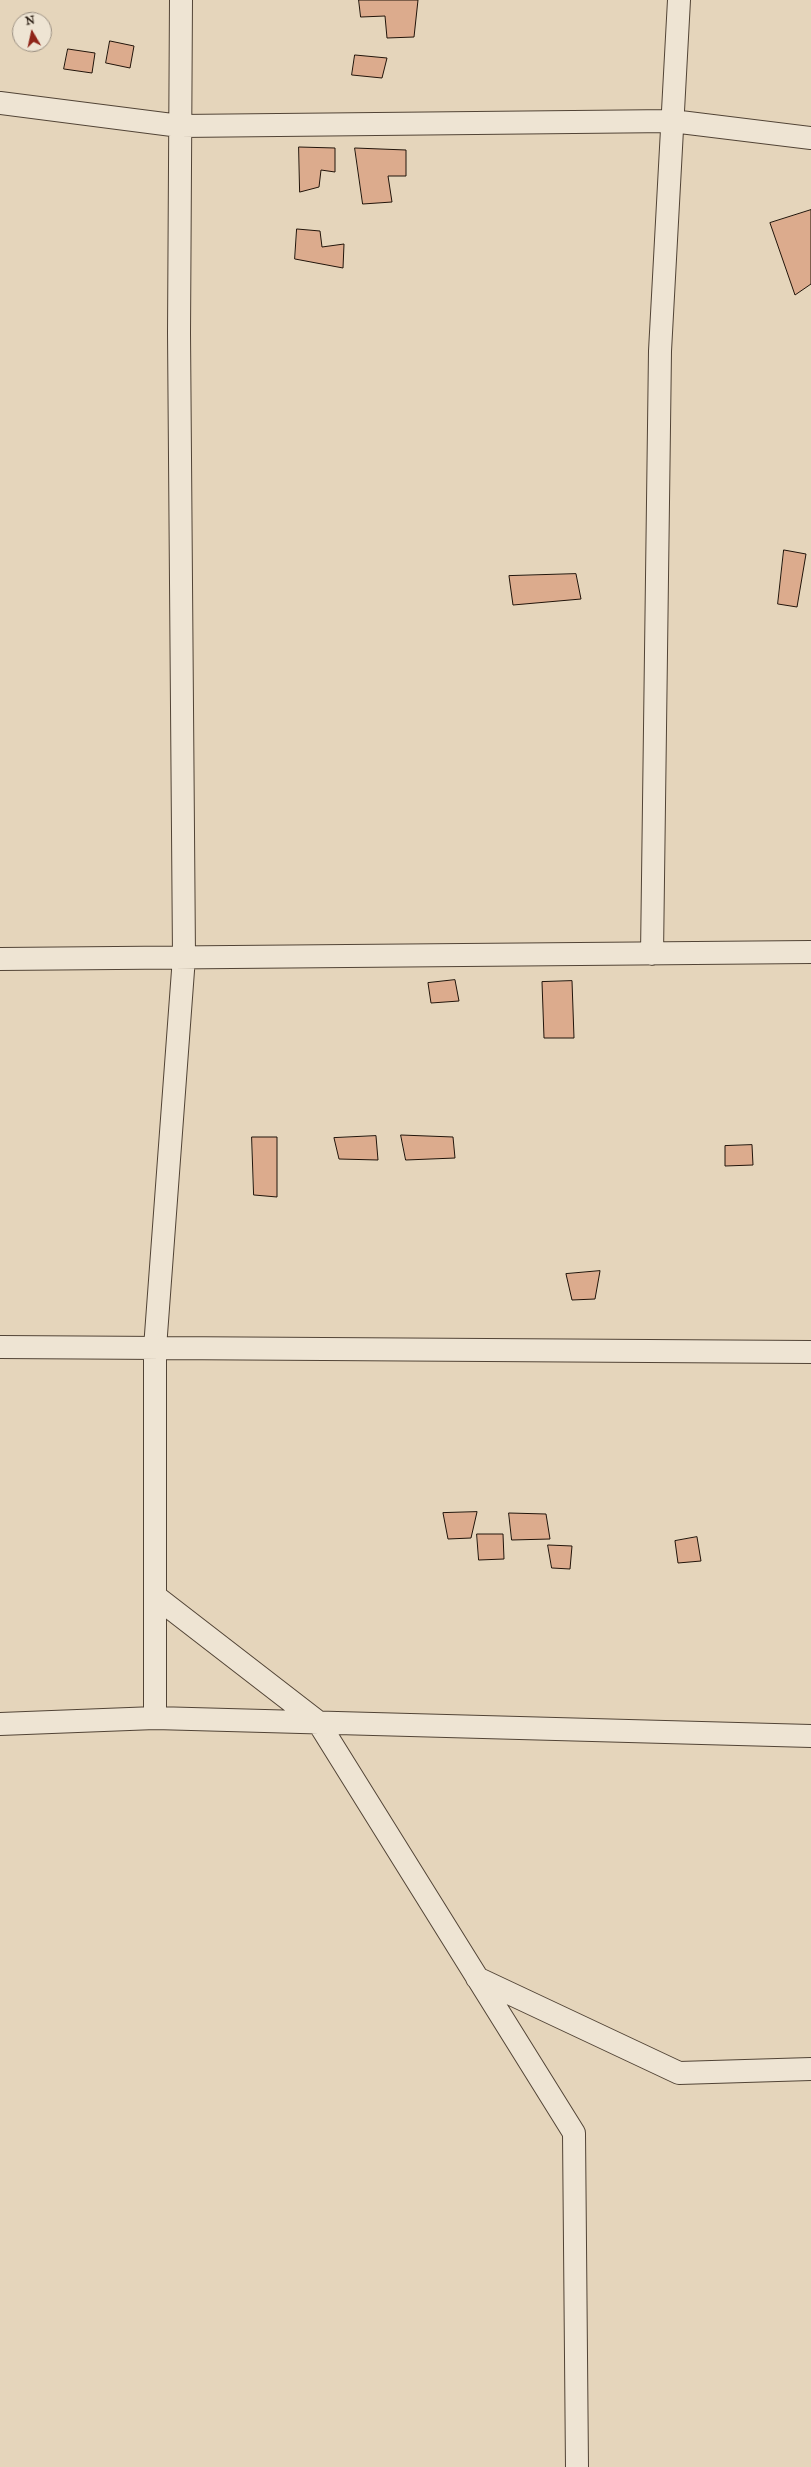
<!DOCTYPE html>
<html>
<head>
<meta charset="utf-8">
<style>
  body { margin:0 }
  #map { position:relative; width:811px; height:2467px; overflow:hidden; background:#e5d5bb; font-family:"IM FELL Great Primer",serif }
  canvas { display:block }
  .north { position:absolute; left:12px; top:12px; width:40px; height:40px; box-sizing:border-box; background:#eee4d3; border:1px solid #9c9183; border-radius:50%; rotate:351deg; font-size:11px; font-weight:700; line-height:16px; text-align:center; color:#21140a }
  .north::after { content:''; display:block; margin:auto; width:14px; height:18px; background:#8f2418; clip-path:polygon(50% 0,100% 100%,50% 72%,0 100%) }
</style>
</head>
<body>
<div id="map">
<canvas width="811" height="2467"></canvas>
<div class="north">N</div>
</div>
<script>
const g = document.querySelector('canvas').getContext('2d');
g.lineJoin = 'round';
function fillPath(path, color) { g.fillStyle = color; g.fill(path, 'evenodd'); }
function strokePath(path, color, width, dash) { g.strokeStyle = color; g.lineWidth = width; g.lineCap = dash ? 'butt' : 'round'; g.setLineDash(dash || []); g.stroke(path); }
const building = new Path2D(`
  M359,0H418L414,37L387,38L385,16L361,17Z
  M110,41L134,46L130,68L106,63Z
  M68,49L95,53L92,73L64,69Z
  M355,55L387,58L382,78L352,75Z
  M299,147L335,148V172L321,170L319,187L300,192Z
  M355,148L406,150V176H388L392,202L363,204Z
  M811,210V284L795,295L770,223Z
  M297,229L320,231L322,247L344,244L343,268L295,259Z
  M784,550L806,554L797,607L778,604Z
  M576,574L581,599L513,605L509,576Z
  M455,980L459,1001L431,1003L428,983Z
  M572,981L574,1038H544L542,982Z
  M401,1135L453,1137L455,1158L406,1160Z
  M376,1136L378,1160L339,1159L334,1138Z
  M252,1137H277V1197L254,1195Z
  M752,1145L753,1165L725,1166V1146Z
  M600,1271L595,1299L572,1300L566,1274Z
  M477,1512L471,1538L448,1539L443,1513Z
  M509,1513L546,1514L550,1539L512,1540Z
  M477,1534H503L504,1559L479,1560Z
  M697,1537L701,1561L678,1563L675,1541Z
  M548,1545L572,1546L570,1569L552,1568Z`);
const street = new Path2D(`
  M0,103L180,126L672,121L811,138
  M652,954L660,351L679,0
  M0,959L811,952
  M0,1347L811,1352
  M155,1596L318,1722L574,2133L577,2467
  M155,1718V1348L184,957L179,333L181,0
  M0,1724L155,1718L811,1736
  M477,1978L679,2073L811,2069`);
fillPath(building, '#dcab8d');
strokePath(building, '#21140a', 1);
strokePath(street, '#524436', 24);
strokePath(street, '#eee4d3', 22);
</script>
</body>
</html>
